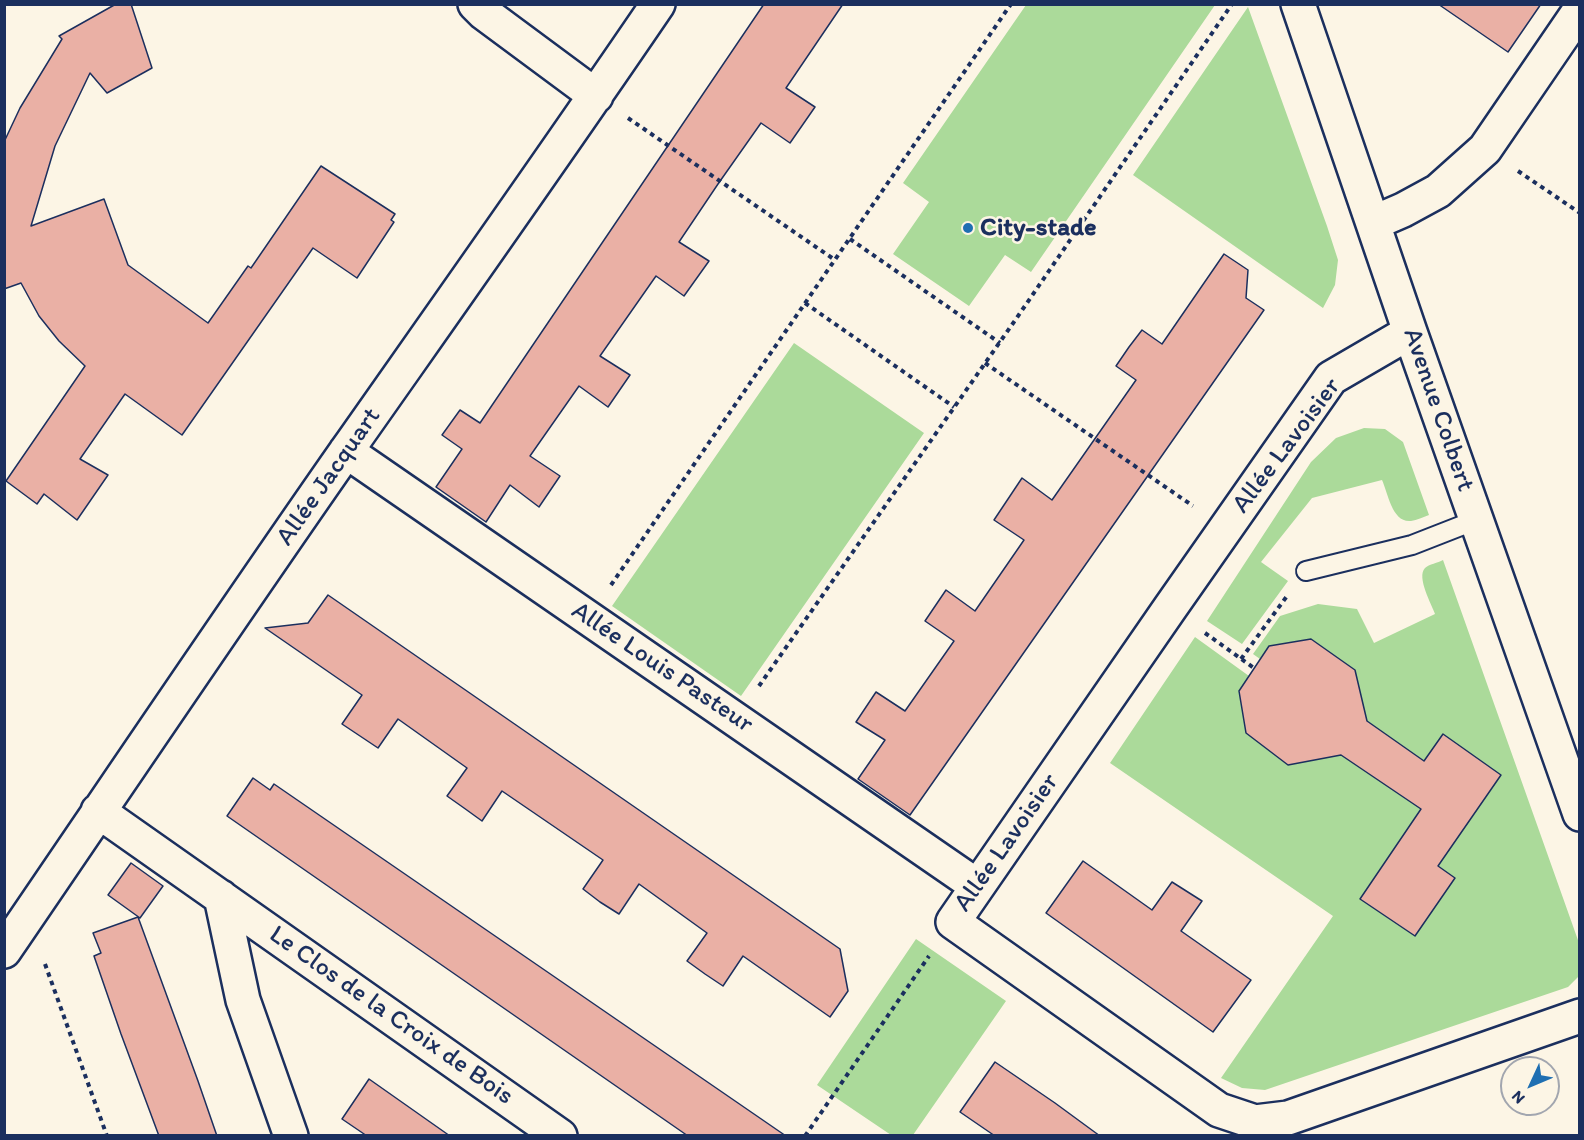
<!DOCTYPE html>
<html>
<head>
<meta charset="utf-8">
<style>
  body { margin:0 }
  #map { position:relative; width:1584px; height:1140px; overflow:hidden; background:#fcf5e5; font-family:Itim,sans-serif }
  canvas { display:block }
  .frame { position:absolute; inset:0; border:6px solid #1b2f5e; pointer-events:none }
  .north { position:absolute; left:1500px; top:1056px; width:60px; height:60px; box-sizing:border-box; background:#fcf5e5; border:2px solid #a2a6af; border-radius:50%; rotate:226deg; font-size:16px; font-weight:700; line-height:24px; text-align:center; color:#1b2f5e }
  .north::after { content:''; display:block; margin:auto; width:21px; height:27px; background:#1f6fb2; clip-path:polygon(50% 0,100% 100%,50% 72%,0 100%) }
</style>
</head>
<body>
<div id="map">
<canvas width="1584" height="1140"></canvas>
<div class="frame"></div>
<div class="north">N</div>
</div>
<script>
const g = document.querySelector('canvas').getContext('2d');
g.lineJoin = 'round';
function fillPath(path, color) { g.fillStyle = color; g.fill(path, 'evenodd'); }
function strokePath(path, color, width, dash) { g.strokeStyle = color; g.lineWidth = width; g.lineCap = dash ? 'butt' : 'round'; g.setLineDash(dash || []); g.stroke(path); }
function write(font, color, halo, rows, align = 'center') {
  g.font = font + ' Itim,sans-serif'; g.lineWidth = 5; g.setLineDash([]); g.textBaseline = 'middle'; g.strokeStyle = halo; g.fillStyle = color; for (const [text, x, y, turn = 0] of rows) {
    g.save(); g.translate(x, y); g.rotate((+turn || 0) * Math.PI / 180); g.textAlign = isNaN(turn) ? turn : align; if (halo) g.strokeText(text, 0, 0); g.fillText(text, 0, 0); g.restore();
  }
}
const green = new Path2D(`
  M1026,5H1215L1031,272L1005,255L969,306L893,254L929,202L903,183Z
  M1248,7L1327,226L1338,260L1335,285L1323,308L1133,175Z
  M794,343L924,433L741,696L612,606Z
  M1364,428L1385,429L1403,442L1429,515C1423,517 1417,520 1411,521C1392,523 1388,493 1382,480L1312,498L1261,562L1288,581L1242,644L1207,621L1311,462L1336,438Z
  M1443,560L1579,943V976L1568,987L1265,1090L1242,1088L1221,1078L1333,916L1110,763L1195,637L1249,676L1239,691L1247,733L1364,710L1355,670L1311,639L1269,646L1260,659L1253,654L1280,616L1318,604L1357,609L1374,643L1435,614C1432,605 1416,577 1425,568C1429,564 1438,563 1443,560Z
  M916,939L1006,1001L913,1135H891L817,1085Z`);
const building = new Path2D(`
  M116,4H131L152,68L107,93L90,73L55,146L31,226L104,199L128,265L208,323L248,266L251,268L321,166L395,214L391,220L394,222L357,278L313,248L182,435L125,394L80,459L108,475L77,520L44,494L37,504L6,481L85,366L59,341L39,316L21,283L4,289V142L20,108L62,39L59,36Z
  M764,4H843L786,88L815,107L790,143L761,123L718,184L679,242L709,261L684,296L656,276L600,356L630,375L608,407L579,386L530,456L560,476L539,507L510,485L486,522L436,487L462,449L442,435L460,410L480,423Z
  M1438,4H1541L1508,52Z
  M1224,254L1248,270L1246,298L1264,310L910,815L858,779L885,740L856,722L876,692L905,711L954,641L925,621L946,590L975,611L1024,540L994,520L1022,478L1052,500L1136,380L1116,366L1129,347L1142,330L1162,344Z
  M328,595L840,949L848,991L830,1017L743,956L723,986L705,974L687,961L707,933L639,884L619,914L600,902L583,889L603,860L502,791L482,821L464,808L447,796L467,768L398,719L378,748L342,724L362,695L265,628L308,623Z
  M1311,639L1355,670L1367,721L1424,761L1443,734L1501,775L1438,866L1455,878L1415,936L1360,899L1421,809L1341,755L1288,765L1246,733L1239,691L1269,646Z
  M253,778L270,790L274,784L786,1136H688L227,816Z
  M1083,861L1152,910L1172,882L1202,901L1181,931L1251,980L1213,1032L1046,913Z
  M131,863L163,886L140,918L108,895Z
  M138,917L198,1081L217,1136H159L121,1034L94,956L101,953L93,933Z
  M995,1062L1055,1103L1100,1136H995L960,1112Z
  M369,1079L450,1136H367L342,1119Z`);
const path = new Path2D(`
  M628,118L835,260
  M1518,171L1580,213
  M850,239L1000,343
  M805,303L954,407
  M985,363L1193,506
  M611,585L1011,4
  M1205,633L1254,668
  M1241,659L1287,596
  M759,686L1016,319L1232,4
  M45,964L107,1136
  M805,1136L929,956`);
const lane = new Path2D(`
  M1306,571L1412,545L1476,520`);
const street = new Path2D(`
  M475,4L484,13L596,96
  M1298,4L1410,332L1580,814
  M1373,223L1403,210L1438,191L1485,149L1580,10
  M1410,332L1331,378L1170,608L953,922L1219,1110L1255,1122L1288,1118L1580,1016
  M346,451L977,886
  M98,811L560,1136
  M221,897L243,1000L291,1136
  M4,951C118,784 231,616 347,450C451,302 556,154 658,4`);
const markers = [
  [968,228,6,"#1f6fb2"]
];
const poiNames = [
  ["City-stade",980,228]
];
const streetNames = [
  ["Avenue Colbert",1438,410,71],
  ["Allée Lavoisier",1287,446,-53],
  ["Allée Jacquart",329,477,-55],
  ["Allée Louis Pasteur",662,668,34],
  ["Allée Lavoisier",1007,843,-55],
  ["Le Clos de la Croix de Bois",391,1016,35]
];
fillPath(green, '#abda9a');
fillPath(building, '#eab0a5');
strokePath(building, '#1b2f5e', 1.5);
strokePath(lane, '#1b2f5e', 22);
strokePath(street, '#1b2f5e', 38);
strokePath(path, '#1b2f5e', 4, [4.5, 4.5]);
strokePath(lane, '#fcf5e5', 18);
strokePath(street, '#fcf5e5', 33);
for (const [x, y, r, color] of markers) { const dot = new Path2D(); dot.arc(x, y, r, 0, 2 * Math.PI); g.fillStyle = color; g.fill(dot); strokePath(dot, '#fcf5e5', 2); }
write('bold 26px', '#1b2f5e', '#fcf5e5', poiNames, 'left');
write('26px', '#1b2f5e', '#fcf5e5', streetNames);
</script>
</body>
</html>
